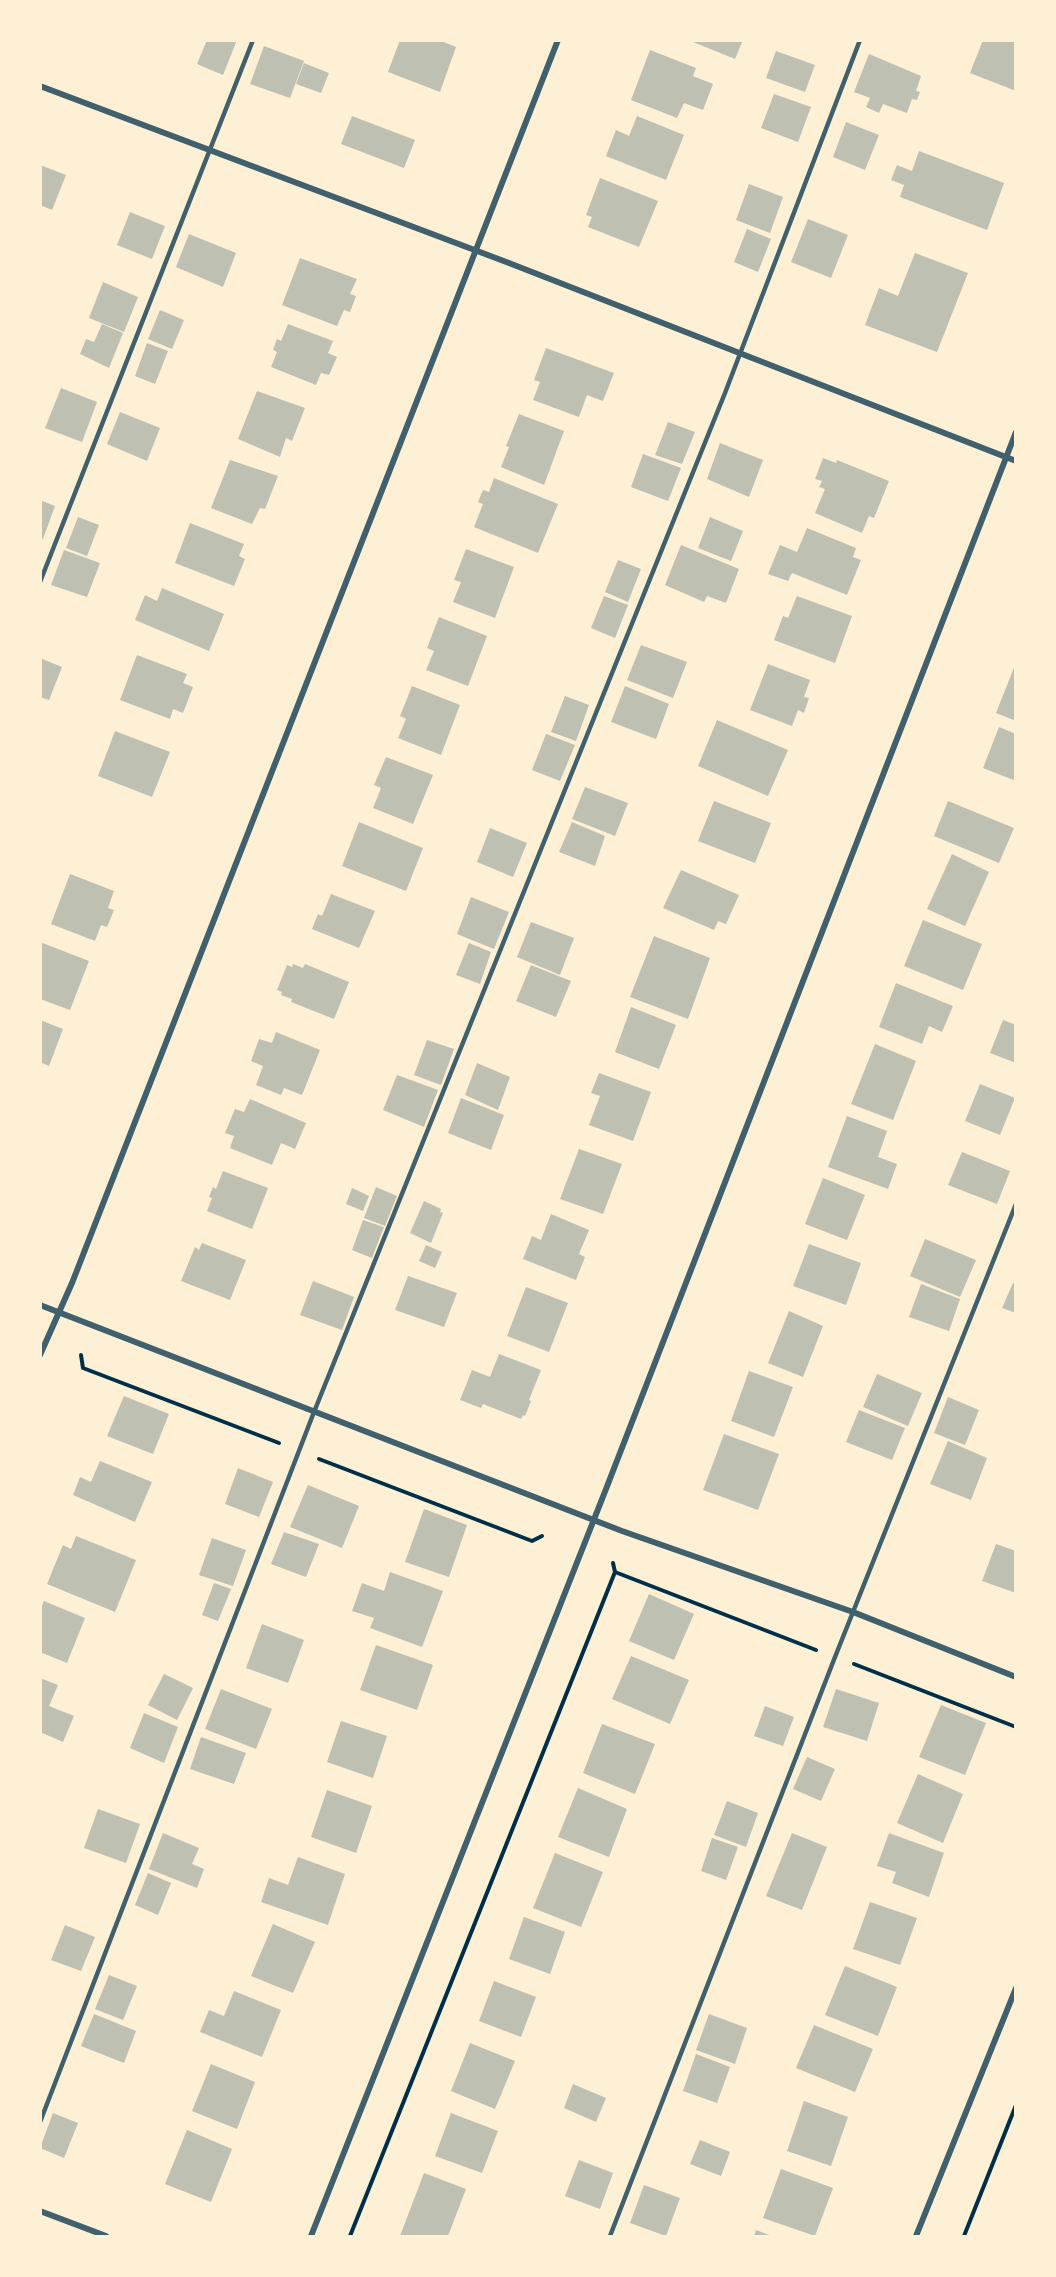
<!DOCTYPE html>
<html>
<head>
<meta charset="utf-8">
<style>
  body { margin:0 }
  #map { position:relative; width:1056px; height:2277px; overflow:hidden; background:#fdf0d5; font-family:"Asap Condensed",sans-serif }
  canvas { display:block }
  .frame { position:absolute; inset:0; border:42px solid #fdf0d5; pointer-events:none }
</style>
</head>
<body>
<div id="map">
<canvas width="1056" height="2277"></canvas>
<div class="frame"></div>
</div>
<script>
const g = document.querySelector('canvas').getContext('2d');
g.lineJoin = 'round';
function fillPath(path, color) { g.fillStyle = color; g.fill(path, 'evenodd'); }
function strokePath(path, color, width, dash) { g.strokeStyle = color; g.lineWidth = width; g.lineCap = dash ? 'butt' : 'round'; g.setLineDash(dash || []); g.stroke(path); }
const building = new Path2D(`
  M207,40H237L223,75L197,64Z
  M400,40H439L456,47L440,92L388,72Z
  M688,40H743L735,59Z
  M983,40H1016V91L970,73Z
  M264,46L304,61L290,98L250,84Z
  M650,50L696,68L693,76L713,84L703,110L684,103L677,118L631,100Z
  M776,51L815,65L805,92L766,78Z
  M869,54L921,76L916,91L920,92L917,100L912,99L907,113L883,104L879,113L866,107L870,98L854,92Z
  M304,63L329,73L321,93L296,84Z
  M774,94L811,107L798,142L761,128Z
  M352,116L415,140L404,168L341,144Z
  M637,116L684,135L666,180L606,156L616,130L629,136Z
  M846,122L879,135L865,170L833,157Z
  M919,151L1004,183L987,230L900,197L904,185L891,180L897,165L912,171Z
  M40,165L66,175L52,210L40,205Z
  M600,178L658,201L639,247L588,227L592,217L586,215Z
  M749,184L783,197L770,233L736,220Z
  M130,212L165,226L152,259L117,245Z
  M808,219L848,235L831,278L791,262Z
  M747,229L771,239L758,272L734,262Z
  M189,234L236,253L223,287L176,267Z
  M915,253L968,273L937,352L865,325L879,288L898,296Z
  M300,258L357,279L350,294L356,296L350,312L344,310L337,326L282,305Z
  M103,282L138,297L124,332L89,318Z
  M160,310L184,320L172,349L148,339Z
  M102,324L123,333L109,368L80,354L86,339L94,342Z
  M288,324L333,341L328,353L337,357L329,375L321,373L316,385L271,367L277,352L273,350L277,339L281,341Z
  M147,343L168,351L155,384L135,376Z
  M546,348L614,373L603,401L587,395L579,417L533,400L540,382L534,380Z
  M61,388L97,402L82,442L45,428Z
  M257,391L305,408L292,441L286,438L280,457L238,439Z
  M120,412L160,428L147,461L107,444Z
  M519,414L564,431L544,485L501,467L509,447L506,446Z
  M668,422L695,432L682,464L655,455Z
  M720,443L763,460L749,497L707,479Z
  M643,454L681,468L668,501L631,487Z
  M823,458L836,463L837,460L889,481L874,518L869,516L862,533L815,513L825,489L819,487L822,481L815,479Z
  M230,460L278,476L265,509L260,508L252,524L211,508Z
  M494,478L558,504L538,553L474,527L483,504L478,502L483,490L489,492Z
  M40,500L55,506L43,539L40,538Z
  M78,517L99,525L87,556L66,548Z
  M710,517L743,531L731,561L698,548Z
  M190,523L244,544L239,556L245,559L234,586L175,563Z
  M807,528L856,548L853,557L861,560L847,595L792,573L788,581L768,574L780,545L797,552Z
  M681,545L739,569L726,603L707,596L704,602L665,585Z
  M466,549L514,567L495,618L453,602L461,582L454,580Z
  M64,550L100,563L87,597L51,585Z
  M618,560L641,569L628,602L605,592Z
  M162,588L224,614L209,651L135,620L145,595L157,601Z
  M604,596L628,605L615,638L591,628Z
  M797,596L852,616L835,663L774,640L783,616L788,618Z
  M439,617L487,636L468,686L426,670L434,651L427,648Z
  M641,645L687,662L673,698L627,680Z
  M137,655L187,674L183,683L193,687L183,713L173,709L170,719L120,700Z
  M40,658L62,667L49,700L40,697Z
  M768,664L810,680L804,697L809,698L804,713L798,710L792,726L750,710Z
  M1015,665H1016V721L996,713Z
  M412,686L460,705L441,755L398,738L406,719L400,716Z
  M625,686L669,704L656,739L611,722Z
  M565,696L589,705L576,741L551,732Z
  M717,720L788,750L768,796L698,766Z
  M999,727L1016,734V781L983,768Z
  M115,731L170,752L152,797L98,776Z
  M546,734L575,745L560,781L532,770Z
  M386,757L433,775L413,824L373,808L381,788L374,785Z
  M585,787L628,803L615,836L572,819Z
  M714,801L771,823L755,863L698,841Z
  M948,801L1014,828L999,863L934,836Z
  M359,822L423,848L406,891L342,866Z
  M572,822L605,836L595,866L559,852Z
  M490,828L527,843L513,877L477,862Z
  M952,854L989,872L965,926L927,909Z
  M681,870L739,895L726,924L718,921L714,930L663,908Z
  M70,874L114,891L108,908L114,910L107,927L101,925L95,941L51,924Z
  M331,894L375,911L359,948L312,929L318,914L322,916Z
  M471,897L509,912L494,949L457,934Z
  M923,920L982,944L963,990L904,966Z
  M531,922L574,938L560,975L517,957Z
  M654,936L710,958L688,1019L630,997Z
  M40,942L89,961L70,1010L40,999Z
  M469,943L491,952L480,984L456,975Z
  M293,964L303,968L305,964L349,982L334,1019L291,1002L292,999L281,995L282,992L277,990L287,965L292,967Z
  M531,965L571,981L556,1017L516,1001Z
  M896,983L953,1006L942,1032L929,1026L922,1044L879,1027Z
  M631,1007L676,1025L659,1069L615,1052Z
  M40,1020L63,1029L49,1066L40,1062Z
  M1003,1020L1016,1025V1063L990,1053Z
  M276,1032L320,1050L302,1095L284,1088L281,1095L256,1085L263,1066L251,1061L259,1039L272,1043Z
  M427,1040L454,1049L441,1085L414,1075Z
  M875,1044L916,1061L893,1120L851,1104Z
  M477,1063L510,1077L498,1110L465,1095Z
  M599,1073L651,1092L633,1141L589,1125L600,1096L591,1093Z
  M397,1075L438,1090L424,1127L383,1110Z
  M980,1084L1015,1098L1000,1135L965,1121Z
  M461,1098L504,1115L491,1150L448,1133Z
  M250,1099L306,1123L295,1149L281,1143L272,1165L230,1148L234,1136L225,1133L235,1109L244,1112Z
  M847,1116L887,1131L878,1157L897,1164L888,1189L828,1167Z
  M579,1149L622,1164L603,1214L560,1199Z
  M962,1152L1010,1171L997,1204L948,1185Z
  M223,1171L268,1188L252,1229L207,1211L212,1198L209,1197L213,1187L216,1189Z
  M823,1178L865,1195L847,1240L805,1224Z
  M376,1187L397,1196L385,1226L364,1218Z
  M352,1188L369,1196L363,1211L346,1204Z
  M424,1201L441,1209L440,1212L443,1213L431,1243L410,1233Z
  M551,1214L589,1230L579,1254L585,1257L576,1280L523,1259L532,1236L541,1240Z
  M363,1220L384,1227L372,1258L352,1250Z
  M925,1239L976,1260L960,1297L910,1276Z
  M202,1243L246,1260L230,1300L181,1281L195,1247L199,1250Z
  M809,1244L861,1263L846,1305L793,1286Z
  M426,1245L442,1252L435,1268L419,1261Z
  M408,1276L457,1293L444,1327L395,1310Z
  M313,1281L354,1297L342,1330L300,1315Z
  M1013,1283L1016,1284V1313L1002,1308Z
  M921,1284L960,1299L949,1331L909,1317Z
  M526,1287L568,1303L549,1352L507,1336Z
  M789,1311L823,1326L803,1377L768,1363Z
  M499,1354L541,1370L529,1400L531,1401L525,1416L523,1415L521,1419L483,1404L481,1408L460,1400L472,1370L490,1377Z
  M749,1371L793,1387L774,1437L731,1421Z
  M877,1374L922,1393L908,1426L863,1407Z
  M124,1396L169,1414L153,1454L107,1436Z
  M948,1397L979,1410L965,1445L934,1433Z
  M859,1410L905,1428L892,1460L846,1442Z
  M724,1434L779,1454L758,1510L703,1490Z
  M948,1441L987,1458L971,1500L930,1484Z
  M100,1461L152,1482L135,1522L73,1495L80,1477L91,1482Z
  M238,1468L273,1482L259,1517L225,1504Z
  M308,1485L359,1506L342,1548L290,1527Z
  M424,1509L467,1525L449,1577L405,1562Z
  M284,1532L319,1544L306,1577L271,1564Z
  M76,1536L136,1560L115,1612L47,1584L63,1545L71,1549Z
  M212,1538L246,1550L233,1586L199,1575Z
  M996,1544L1016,1551V1593L982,1581Z
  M390,1572L443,1591L422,1647L370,1628L374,1618L352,1611L362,1583L384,1591Z
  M214,1583L231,1589L218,1621L202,1615Z
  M649,1594L694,1614L674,1660L629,1641Z
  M44,1601L85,1618L67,1663L40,1652V1610Z
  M262,1624L304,1640L288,1683L246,1668Z
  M376,1645L433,1665L417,1710L360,1690Z
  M631,1656L689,1680L670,1724L612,1699Z
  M164,1674L193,1688L177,1720L148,1705Z
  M40,1678L58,1685L49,1706L74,1716L63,1742L40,1732Z
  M221,1689L272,1709L256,1749L205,1729Z
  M836,1689L879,1703L867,1741L823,1727Z
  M941,1705L986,1723L965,1775L919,1757Z
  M765,1706L794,1717L783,1746L754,1736Z
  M144,1713L178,1727L164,1763L130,1748Z
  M341,1721L387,1736L373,1778L327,1762Z
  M602,1724L655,1744L635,1794L583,1773Z
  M201,1737L246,1753L234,1784L190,1769Z
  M807,1757L835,1769L821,1801L793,1789Z
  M918,1774L963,1794L943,1843L897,1823Z
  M578,1788L627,1809L609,1857L558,1837Z
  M327,1790L372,1806L356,1853L311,1837Z
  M727,1801L758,1813L746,1847L714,1835Z
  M98,1809L140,1824L126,1863L84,1848Z
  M163,1833L199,1848L192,1864L204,1869L197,1888L149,1869Z
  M792,1833L827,1847L802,1910L766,1896Z
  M889,1833L944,1853L929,1897L892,1883L896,1872L877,1866Z
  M712,1838L738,1847L726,1880L701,1871Z
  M555,1853L603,1872L581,1927L533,1908Z
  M298,1857L345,1874L328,1925L261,1902L269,1878L288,1885Z
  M148,1873L171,1883L158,1915L135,1905Z
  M870,1902L917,1918L900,1965L853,1949Z
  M524,1917L565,1932L550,1974L509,1959Z
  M273,1924L315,1942L293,1993L251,1976Z
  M65,1925L95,1937L81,1971L51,1960Z
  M845,1966L897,1987L878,2036L825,2015Z
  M109,1975L137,1986L123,2020L95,2009Z
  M494,1981L536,1997L521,2037L479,2021Z
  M234,1991L281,2010L262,2057L200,2032L209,2010L224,2016Z
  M94,2014L136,2031L124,2063L81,2046Z
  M709,2014L747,2028L735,2064L696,2050Z
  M814,2025L873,2049L855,2092L796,2068Z
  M470,2043L515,2061L495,2109L451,2091Z
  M696,2054L730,2067L717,2103L683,2091Z
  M211,2064L255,2082L237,2129L192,2111Z
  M573,2084L606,2098L596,2122L564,2108Z
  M804,2101L848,2117L831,2166L787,2151Z
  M53,2113L78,2123L64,2158L40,2148Z
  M451,2113L498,2131L482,2173L435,2156Z
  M187,2130L232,2149L211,2202L165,2184Z
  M700,2140L730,2152L721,2176L690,2164Z
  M579,2160L613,2173L600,2209L565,2196Z
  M781,2169L833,2188L815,2236L763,2218Z
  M424,2173L466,2189L448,2236H400Z
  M644,2185L680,2198L666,2236L630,2223Z
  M756,2230L772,2236H754Z`);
const path = new Path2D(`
  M81,1355L83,1368L279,1443
  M319,1459L532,1541L542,1536
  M613,1563L615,1572L816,1650
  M854,1664L1016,1727
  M350,2236L615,1572
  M964,2236L1016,2105`);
const service = new Path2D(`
  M40,582L253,40
  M40,2122L314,1412L725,393L860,40
  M610,2236L835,1657L1016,1204`);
const minor = new Path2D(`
  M40,86L509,263L1016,461
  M40,1305L622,1531L853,1612L1016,1677
  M40,1355L72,1283L558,40
  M40,2211L106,2236
  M311,2236L606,1489L1016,432
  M916,2236L1016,1988`);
fillPath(building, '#bec0b2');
strokePath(path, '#003049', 4);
strokePath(service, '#3f606c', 4.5);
strokePath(minor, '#3f606c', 6);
</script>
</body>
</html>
